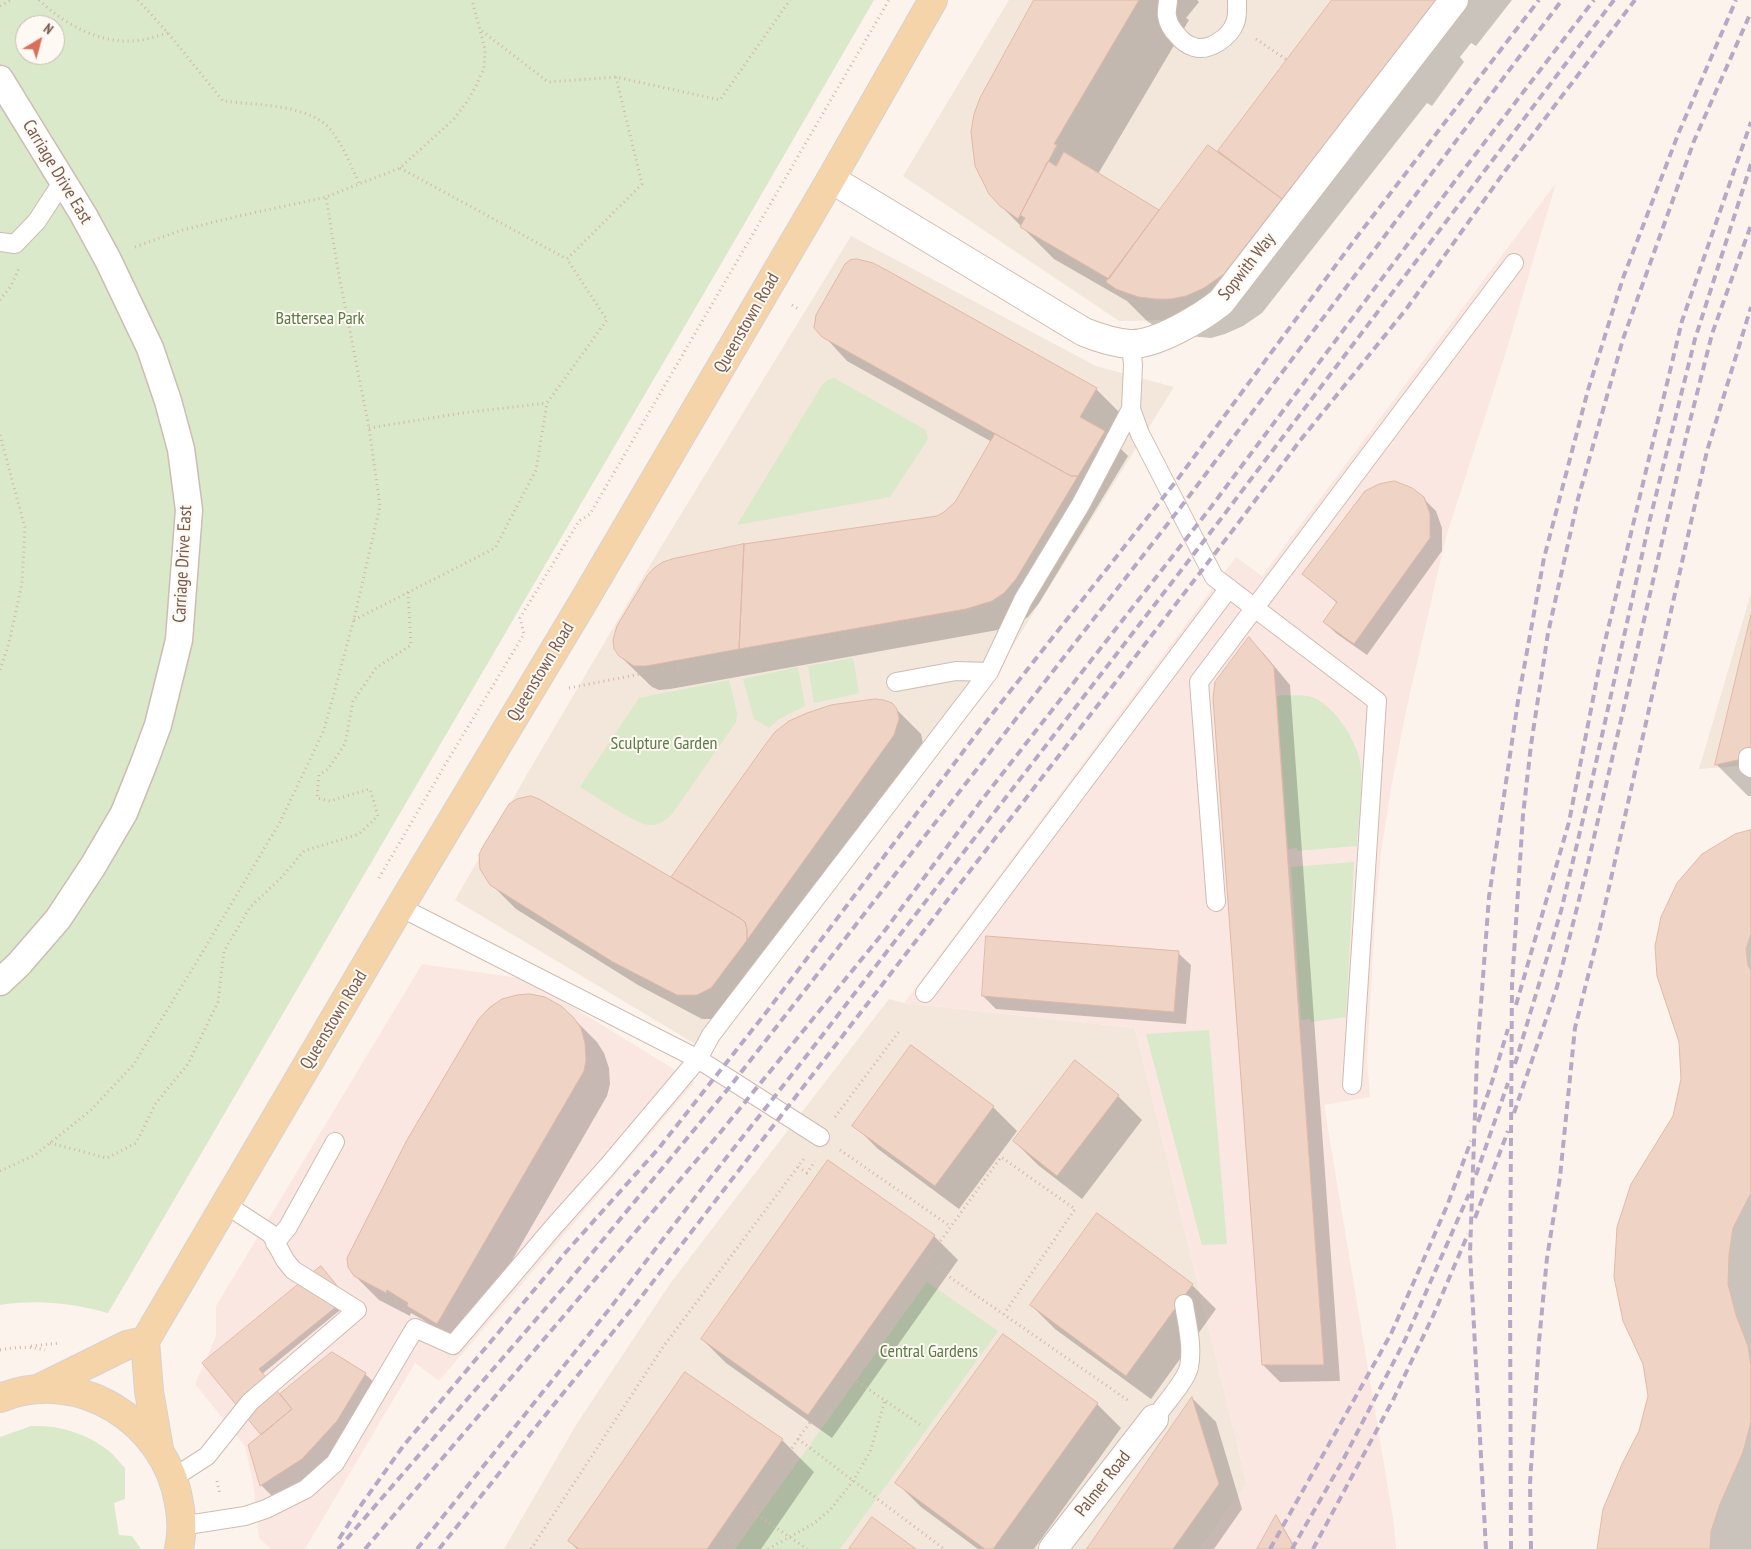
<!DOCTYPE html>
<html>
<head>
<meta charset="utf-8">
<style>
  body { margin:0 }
  #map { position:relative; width:1751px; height:1549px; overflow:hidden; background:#fcf4ec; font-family:"PT Sans Narrow",sans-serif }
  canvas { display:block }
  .north { position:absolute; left:15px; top:15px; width:50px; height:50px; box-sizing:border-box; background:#fef9f2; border:1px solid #c8bab1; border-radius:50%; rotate:37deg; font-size:14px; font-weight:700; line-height:20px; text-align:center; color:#765b50 }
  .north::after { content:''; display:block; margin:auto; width:18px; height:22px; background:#dc6f5a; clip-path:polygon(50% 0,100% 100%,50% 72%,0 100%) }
</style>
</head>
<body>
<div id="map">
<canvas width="1751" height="1549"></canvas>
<div class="north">N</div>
</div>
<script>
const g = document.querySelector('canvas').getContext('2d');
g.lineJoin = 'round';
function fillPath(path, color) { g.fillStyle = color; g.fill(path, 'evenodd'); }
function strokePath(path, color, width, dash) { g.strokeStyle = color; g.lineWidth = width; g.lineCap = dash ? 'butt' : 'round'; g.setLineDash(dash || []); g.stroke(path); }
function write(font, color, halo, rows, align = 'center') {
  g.font = font + ' "PT Sans Narrow",sans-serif'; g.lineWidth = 4; g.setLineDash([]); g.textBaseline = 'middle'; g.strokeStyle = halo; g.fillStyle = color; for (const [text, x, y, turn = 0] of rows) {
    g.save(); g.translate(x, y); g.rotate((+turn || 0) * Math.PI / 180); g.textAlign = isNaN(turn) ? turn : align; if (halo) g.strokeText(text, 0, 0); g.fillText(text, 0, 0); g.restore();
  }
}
const residential = new Path2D(`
  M1009,0H1451L1220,294L1169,320L1119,321L903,176Z
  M851,236L1096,366L1174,387L1004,660L710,1053L455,900L526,776L653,560Z
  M1751,593V765L1699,769Z
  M889,999L904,1003L1135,1028L1247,1484L1200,1549H504L576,1425L672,1281Z`);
const commercial = new Path2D(`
  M1556,183L1507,349L1446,537L1406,711L1392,783L1381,853L1376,903L1367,1060L1370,1097L1324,1105L1394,1524L1396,1549H1200L1247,1484L1135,1028L904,1003L1236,557L1262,576Z
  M422,964L527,979L695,1082L439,1381L415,1363L305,1549H271L259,1538L253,1482L245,1446L195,1384L216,1336V1306Z`);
const green = new Path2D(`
  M0,0H874L724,259L108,1313C73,1303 36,1299 0,1305ZM25,25H55V55H25Z
  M834,378L926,430L928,438L926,442L890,497L737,525L822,385L828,380Z
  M853,658L859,693L814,703L808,666Z
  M798,667L805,706L779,719L769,728L754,719L743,679Z
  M729,680L737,713L736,722L672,814C666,820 659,826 649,825C633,823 596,796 580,787L639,698Z
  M1285,695C1292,696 1300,695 1308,696C1332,701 1356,739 1360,762C1364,784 1358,822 1357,846L1297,851V848L1288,849L1277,696Z
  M1354,862L1346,1017L1311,1022L1310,1019L1301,1020L1291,867Z
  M1209,1030L1227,1244L1202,1245L1146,1034Z
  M927,1282L998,1331L840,1549H735Z
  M31,1426C58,1425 83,1432 105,1448C113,1453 119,1462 125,1468V1499L114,1503L119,1535L132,1536L141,1549H0V1437Z`);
const shadow = new Path2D(`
  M1035,0H1197L1199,2L1186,18L1189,20L1098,174L1159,211L1218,153L1333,0H1512L1476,46L1471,43L1460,57L1464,62L1432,106L1427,103L1262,313L1243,326L1225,334L1211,338L1179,335L1156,327L1147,321L1127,301L1054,259L1000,205Z
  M889,273L1096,389L1120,413L1107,435L1128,456L1039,603L1028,617L1016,625L1003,629L670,689L659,690L652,687L620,656L938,517L951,508L961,495L992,442L847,361L816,327L815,320L819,311Z
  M1423,498L1436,511L1442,528V551L1367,655L1337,634L1324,622L1338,604L1303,573Z
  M1751,620V796H1748L1716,764Z
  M1249,639L1265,655L1290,685L1340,1381L1280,1382L1263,1365Z
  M891,704L921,734L923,744L918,759L722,1019H702L638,985L516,909L491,884L671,878L766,745Z
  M1751,831V1549H1598L1641,1431L1649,1396L1674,1116Z
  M1178,953L1191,965L1186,1024L996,1009L983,996Z
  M573,1018L597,1042L604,1053L609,1068L610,1084L607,1096L462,1347L433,1329L425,1321L411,1313L410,1316L379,1300L354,1275Z
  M1118,1096L1142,1120L1082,1199L1038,1165L1014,1141Z
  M993,1107L1017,1131L959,1209L878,1149L854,1125Z
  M1097,1215L1192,1285L1216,1309L1151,1399L1055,1329L1031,1305Z
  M934,1236L958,1260L832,1438L726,1363L702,1339Z
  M321,1267L350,1302L262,1374L280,1395L332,1354L365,1374L378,1386L350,1433L315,1471L274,1498L261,1485L250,1445L262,1435L203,1363Z
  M1003,1336L1097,1404L1121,1428L1034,1549H978L921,1507L897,1483Z
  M1192,1398L1216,1422L1242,1509L1214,1549H1089Z
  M782,1440L814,1472L761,1549H577L569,1541Z
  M1276,1517L1279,1520L1296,1549H1259Z`);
const building = new Path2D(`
  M1034,0H1139L1054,144L1057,145L1018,219L1000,206L989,194L975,166L971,132L974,114L980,98Z
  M1332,0H1443L1436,8L1432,5L1421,19L1427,22L1388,65L1282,199L1218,151Z
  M1208,145L1282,199L1224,274L1204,288L1186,296L1171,299H1156L1139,297L1127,293L1116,289L1106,282Z
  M1064,152L1159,210L1109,279L1020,227L1025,218L1020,215L1048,161L1056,166Z
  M857,259L873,263L890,272L1097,388L1080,417L1105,431L1078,476H1071L822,337L814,328L816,315L845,264L850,260Z
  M995,434L1071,476H1078L1016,579L1004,593L992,601L966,609L739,649L744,544L937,516L944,512L955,502Z
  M1395,481L1412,488L1424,497L1430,514V538L1354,644L1323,622L1337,602L1302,574L1365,491L1379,484Z
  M744,544L739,649L646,666H634L619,656L614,649L613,640L617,626L647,576L654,568L663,562L672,559Z
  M1751,615V757L1715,765Z
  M1249,637L1274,667L1324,1365H1262L1213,698L1215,682Z
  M875,699L884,700L892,703L897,709L899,719L894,735L747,940V929L745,922L738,917L671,877L765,745L775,732L789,721L807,713L831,705Z
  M531,796L539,799L738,917L745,922L747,929V940L711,988L697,995H677L613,962L490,885L480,869L479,855L482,848L509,804L517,799Z
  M1751,830V934L1746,949L1748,966L1751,970V1193L1733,1228L1729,1255L1728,1284L1736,1315L1748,1346L1751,1366V1422L1743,1452L1720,1504L1711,1531L1710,1549H1597L1603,1509L1622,1464L1639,1431L1648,1396L1643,1364L1623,1321L1614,1277L1617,1227L1631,1184L1673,1116L1681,1079L1679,1042L1657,976L1655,946L1661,917L1677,883L1702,854L1735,834Z
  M986,936L1179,951L1174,1012L982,996Z
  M530,994L545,997L561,1006L573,1017L581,1028L585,1043L586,1060L584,1071L437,1324L407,1306L408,1303L387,1290L386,1293L354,1276L348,1267L347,1258L407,1140L478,1020L489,1008L502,999L517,995Z
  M911,1045L994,1106L935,1186L852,1126Z
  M1075,1060L1119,1095L1057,1176L1013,1141Z
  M828,1160L935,1235L808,1415L701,1339Z
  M1097,1213L1193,1284L1126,1376L1030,1305Z
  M321,1266L347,1298L259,1369L292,1409L261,1435L202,1363Z
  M1003,1334L1098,1403L993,1549H985L895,1483Z
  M332,1352L366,1373L337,1421L302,1459L260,1486L248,1445L292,1409L280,1394Z
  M685,1372L783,1439L707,1549H579L568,1541Z
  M1192,1397L1219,1484L1173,1549H1087Z
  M1276,1515L1295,1549H1257Z
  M872,1517L916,1549H849Z`);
const path = new Path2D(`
  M39,0C65,25 103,46 141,40C150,39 159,35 168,33
  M138,0L168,33L223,101C254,105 302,104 326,125C340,137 352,168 360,185
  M0,6L11,0
  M482,31L548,82L616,77L720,100L790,0
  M1256,39L1287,60
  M400,168L567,259
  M135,247L179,231L230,218L326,197L400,168L453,120L466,103L476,86L484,68L485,49L472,0
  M0,300L11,286L19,268
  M792,305L800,310
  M369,428L462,413L547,403
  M0,435L25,528L22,583L9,643L0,670
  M354,620L495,548L536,470L547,403L607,320L567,259L642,184L616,77
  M569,688L993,605
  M379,878L445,765L524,634L520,618L579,521L590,514L889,0
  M835,1117L900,1030
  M50,1143L107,1158L136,1143L156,1103L188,1064L218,1002L224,951L250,907L280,879L304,851L359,834L378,816L370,789L330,801L317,798L319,775L328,769L345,744L353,701L376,668L411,645L408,592
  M840,1150L950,1226
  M798,1167L807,1173L815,1161
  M0,1171L35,1155L50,1143L91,1110L134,1064L196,963L280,822L324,730L355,615L380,506L369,428L338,270L326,197
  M925,1260L1129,1401
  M31,1346L60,1343
  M0,1350C16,1347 29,1346 45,1350
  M845,1373L922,1426
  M798,1439L944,1549
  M217,1481L220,1494
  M753,1512L807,1549
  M531,1549L663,1347L806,1156
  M727,1549L798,1439L1001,1157L1075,1209L1004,1314
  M768,1549L813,1524L830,1510L853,1481L870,1452L885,1400`);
const service = new Path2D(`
  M1168,0C1168,5 1166,11 1167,16C1168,23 1173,31 1178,36C1182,41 1187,45 1194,47C1209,52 1230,37 1235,23C1238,16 1237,8 1237,0
  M0,242L15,244L37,221L63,181
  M1131,409L1140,434L1214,577L1377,701L1352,1085
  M896,682L956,671L989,672
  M1748,757V766L1751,768
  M1216,902L1199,682L1514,263
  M400,907L698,1059L820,1137
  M925,993L1229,588
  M275,1243L288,1227L335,1142
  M1154,1419C1163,1406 1186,1381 1189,1367C1193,1346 1187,1324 1184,1304
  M173,1478L207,1456L250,1402L357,1310L293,1270L285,1260L271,1234L225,1204
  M181,1526L245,1516L266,1509L306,1489L335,1463L415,1328L453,1345L556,1224L607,1167L698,1059L711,1035L989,672L1023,600L1081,504L1131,409L1133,365L1131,344`);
const pedestrian = new Path2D(`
  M0,79L83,214L108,260L150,348L168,401L181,449L189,510L179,640L158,725L144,763L124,813L93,866L58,919L19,964L0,982`);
const minor = new Path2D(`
  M831,179L1084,332C1099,338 1114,343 1130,344C1156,345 1201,318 1221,302L1454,0
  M1053,1549L1154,1419`);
const primary = new Path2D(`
  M38,1389L127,1345L145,1341
  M0,1398C79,1366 166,1422 179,1503C182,1518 182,1535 179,1549
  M159,1449L149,1391L145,1341L400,907L582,604L831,179L933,0`);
const rail = new Path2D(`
  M1516,1005L1569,822L1601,658L1682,321L1751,122
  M1515,1064L1561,911L1589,794L1650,519L1695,339L1751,164
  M1514,1113L1557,987L1586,872L1687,433L1712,334L1751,225
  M1478,1122L1491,1085L1508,1029
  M1476,1175L1508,1083
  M1475,1218L1508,1131
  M339,1539L359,1508L404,1445L566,1252L659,1148L768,1010L978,732L1177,480L1356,238L1539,0
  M338,1549L564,1287L732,1084L1187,499L1562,0
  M365,1549L719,1134L883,933L981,801L1208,511L1458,177L1594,0
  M417,1549L607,1312L700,1191L794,1072L1220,520L1614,0
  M439,1549L543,1418L635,1305L1233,530L1299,442L1407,308L1505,171L1635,0
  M1270,1549L1391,1334L1447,1206L1471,1141
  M1292,1549L1342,1462L1405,1340L1469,1194
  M1313,1549L1394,1398L1433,1316L1468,1234
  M1486,1549L1470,1253L1477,1057L1489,897L1518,701L1544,558L1588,390L1623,278L1679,132L1736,0
  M1511,1549L1510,1289L1512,984L1523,815L1531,745L1548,633L1578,499L1623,339L1694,141L1751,12
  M1531,1549L1530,1483L1539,1342L1547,1258L1560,1177L1575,1028L1599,932L1707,451L1751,307`);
const streetNames = [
  ["Carriage Drive East",57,172,59],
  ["Sopwith Way",1247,267,-52],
  ["Queenstown Road",747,323,-60],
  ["Carriage Drive East",183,564,-87],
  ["Queenstown Road",541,672,-59],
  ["Queenstown Road",334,1020,-59],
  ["Palmer Road",1103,1484,-52]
];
const parkNames = [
  ["Battersea Park",320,319],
  ["Sculpture Garden",664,744],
  ["Central Gardens",929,1352]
];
fillPath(residential, '#f3e6db');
fillPath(commercial, '#fbe7e1');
fillPath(green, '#d9e9ca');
fillPath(shadow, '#0003');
fillPath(building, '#efd3c5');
strokePath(building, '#e1b9a7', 1);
strokePath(service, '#cebcb2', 20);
strokePath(pedestrian, '#cebcb2', 29);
strokePath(minor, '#cebcb2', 30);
strokePath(primary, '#d9d1ce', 30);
strokePath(path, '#d5b6a8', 3, [1, 4]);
strokePath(service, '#fff', 18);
strokePath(pedestrian, '#fff', 26);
strokePath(minor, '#fff', 28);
strokePath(primary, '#f5d4aa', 28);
strokePath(rail, '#b7a9c6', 4, [8, 5]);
write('18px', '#765b50', '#fef9f2', streetNames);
write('18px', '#5a7a48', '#fef9f2', parkNames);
</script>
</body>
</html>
